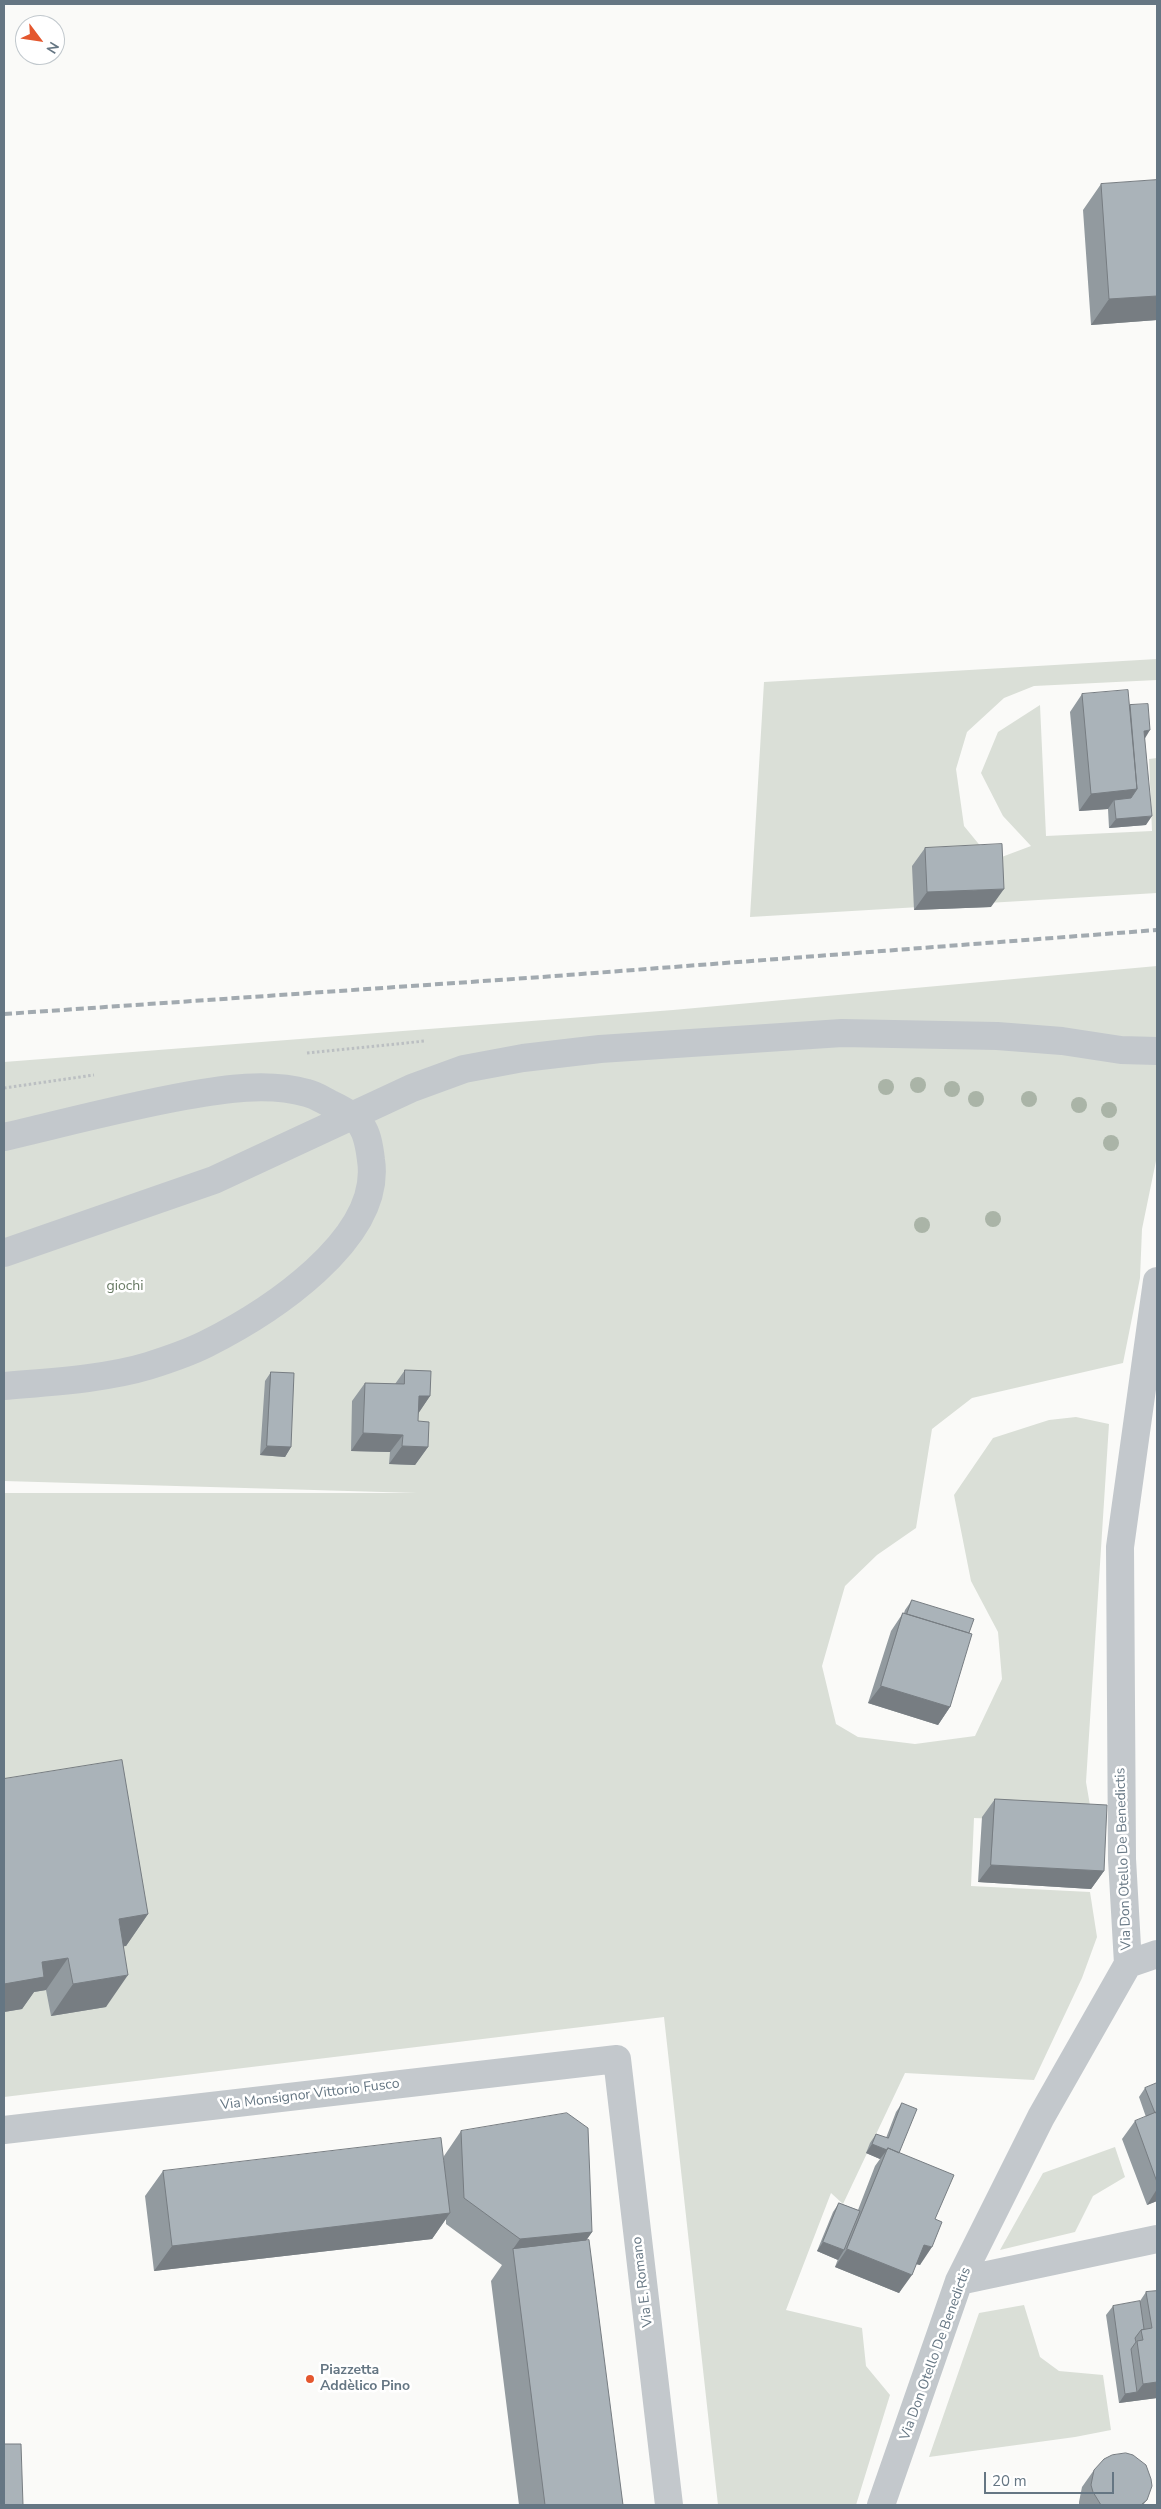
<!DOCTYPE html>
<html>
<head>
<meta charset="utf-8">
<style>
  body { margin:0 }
  #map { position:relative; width:1161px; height:2509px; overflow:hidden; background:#fafaf8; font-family:"Nunito Sans",sans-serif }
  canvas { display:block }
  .frame { position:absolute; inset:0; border:5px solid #657683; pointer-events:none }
  .north { position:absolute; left:15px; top:15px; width:50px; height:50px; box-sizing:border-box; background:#fff; border:1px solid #c1c8cd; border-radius:50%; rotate:121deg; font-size:14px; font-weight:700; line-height:20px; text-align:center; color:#657683 }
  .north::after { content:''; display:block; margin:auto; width:18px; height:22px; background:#e4572e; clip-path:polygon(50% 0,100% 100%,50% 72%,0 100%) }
  .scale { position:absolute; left:984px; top:2472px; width:130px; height:22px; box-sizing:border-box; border:2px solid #657683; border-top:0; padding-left:6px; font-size:15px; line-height:18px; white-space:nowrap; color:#657683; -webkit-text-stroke:4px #fff; paint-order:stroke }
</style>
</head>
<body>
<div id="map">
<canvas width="1161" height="2509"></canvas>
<div class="frame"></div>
<div class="north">N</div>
<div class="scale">20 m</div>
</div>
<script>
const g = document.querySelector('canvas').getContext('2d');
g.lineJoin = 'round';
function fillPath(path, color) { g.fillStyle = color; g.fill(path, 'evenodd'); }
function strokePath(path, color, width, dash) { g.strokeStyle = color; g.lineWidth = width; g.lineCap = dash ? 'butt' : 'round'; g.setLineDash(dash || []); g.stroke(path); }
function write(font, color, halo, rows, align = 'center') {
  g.font = font + ' "Nunito Sans",sans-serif'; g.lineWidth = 5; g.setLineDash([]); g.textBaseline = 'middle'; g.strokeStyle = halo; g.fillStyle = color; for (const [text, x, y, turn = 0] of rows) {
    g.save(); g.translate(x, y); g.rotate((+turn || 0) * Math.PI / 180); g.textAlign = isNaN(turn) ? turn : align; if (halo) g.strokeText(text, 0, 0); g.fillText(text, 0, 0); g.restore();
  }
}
const green = new Path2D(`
  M1157,659V680L1034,686L1004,698L967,732L956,769L964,826L982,848L999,858L1031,846L1003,816L981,773L998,732L1040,705L1046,836L1152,831L1149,759L1157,758V893L750,917L764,682Z
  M1157,966V1156L1142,1229L1140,1278L1123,1363L972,1398L932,1429L916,1528L877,1555L845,1586L822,1666L836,1724L858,1737L915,1744L975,1736L1002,1679L998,1632L971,1581L954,1495L993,1438L1049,1420L1076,1417L1109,1424L1086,1782L1093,1823L974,1818L971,1886L1090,1892L1097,1937L1082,1978L1034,2080L905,2073L843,2204L831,2193L786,2310L862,2328L866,2366L890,2395L856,2505H718L664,2017L4,2097V1493H417L4,1481V1062L673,1010Z
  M1115,2147L1125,2177L1093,2196L1075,2232L1000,2250L1043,2173Z
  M1024,2305L1040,2357L1059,2371L1103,2375L1111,2430L1075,2437L929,2457L979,2313Z`);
const path = new Path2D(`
  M307,1053L425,1041
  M4,1088L94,1075`);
const minor = new Path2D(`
  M4,1137C64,1123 124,1107 185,1096C224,1089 268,1082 307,1093C316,1095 324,1101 331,1104C362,1119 367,1127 371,1160C383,1240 266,1314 206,1344C188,1353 167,1360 148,1366C105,1379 49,1382 4,1386
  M4,1253L214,1180L412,1088L464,1069L523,1058L600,1049L842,1033L997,1036L1062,1041L1121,1050L1157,1051
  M1128,1964L1157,1954
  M4,2130L617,2059L669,2505
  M959,2281L1157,2239
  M881,2505L959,2281L1041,2117L1128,1964L1122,1859L1120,1547L1157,1281`);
const rail = new Path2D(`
  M4,1014L542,977L1157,930`);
const trees = [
  [918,1085],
  [886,1087],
  [952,1089],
  [976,1099],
  [1029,1099],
  [1079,1105],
  [1109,1110],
  [1111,1143],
  [993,1219],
  [922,1225]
];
const wall = new Path2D(`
  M1157,180V320L1091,325L1083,210L1101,184Z
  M1082,694L1130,705L1145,738L1146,825L1109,828L1108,809L1079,811L1070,712Z
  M925,848L991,907L914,910L912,866Z
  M405,1370L430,1396L418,1413V1421L428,1447L415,1465L389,1464L390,1452L351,1451L352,1401L365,1383L395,1384Z
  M271,1372L291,1447L285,1457L260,1455L265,1381Z
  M912,1600L969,1633L950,1707L938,1725L868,1703L891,1631L903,1613H904L905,1610Z
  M4,1779L148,1914L126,1946H124L106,2007L51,2016L46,1990L34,1992L22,2009L4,2012Z
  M995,1799L1104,1871L1091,1889L978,1882L982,1817Z
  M1157,2083V2201L1147,2205L1122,2139L1135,2121L1146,2117L1139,2097L1145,2088Z
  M902,2103L899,2153L935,2219L920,2265L916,2264L899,2293L835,2267L838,2259V2260L817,2251L833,2212L839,2203L858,2210L875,2166L880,2159L866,2153L870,2143L876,2134L886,2138L896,2112Z
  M461,2131L592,2232L586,2240L623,2505H519L491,2281L502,2265L446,2224V2219L432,2239L154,2271L145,2196L163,2171L444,2161V2156Z
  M1157,2291V2398L1119,2403L1106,2315L1113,2306L1140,2301L1146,2292Z
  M1094,2470L1147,2500L1143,2505H1079V2502L1082,2487Z`);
const shadedWall = new Path2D(`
  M1157,296V320L1091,325L1109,299Z
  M1150,730L1144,740V731Z
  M1137,789L1125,807L1114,800L1108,809L1079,811L1091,794Z
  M1152,816L1146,825L1109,828L1116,819Z
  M1004,889L991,907L914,910L927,892Z
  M419,1396H430L418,1414Z
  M363,1433L403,1435L390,1452L351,1451Z
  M267,1446L291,1447L285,1457L260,1455Z
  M402,1446L428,1447L415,1465L389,1464Z
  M881,1686L950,1707L938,1725L868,1703Z
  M991,1865L1104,1871L1091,1889L978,1882Z
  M148,1914L126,1946L97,1951L119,1919Z
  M68,1958L46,1990L34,1992L22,2009L4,2012V1984L42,1962Z
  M128,1975L106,2007L51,2016L73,1984Z
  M872,2144L887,2150L880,2159L866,2153Z
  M1157,2189V2201L1147,2205Z
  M450,2213L432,2239L154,2271L172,2246Z
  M592,2232L575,2257L513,2249L520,2239Z
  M823,2242L844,2250L838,2260L817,2251Z
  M924,2245L932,2247L920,2265L912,2263Z
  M847,2249L912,2275L899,2293L835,2267Z
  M1157,2382V2398L1119,2403L1125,2394L1137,2392L1143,2384Z`);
const building = new Path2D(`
  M1157,180V296L1109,299L1101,184Z
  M1128,690L1137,789L1091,794L1082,694Z
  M1148,704L1150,730L1144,731L1152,816L1116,819L1114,800L1131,798L1137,789L1130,705Z
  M1002,844L1004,889L927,892L925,848Z
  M405,1370L431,1371L430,1396H419L418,1421L429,1422L428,1447L402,1446L403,1435L363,1433L365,1383L404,1384Z
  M271,1372L294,1373L291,1447L267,1446Z
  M912,1600L974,1619L969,1633L907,1614Z
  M903,1613L972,1634L950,1707L881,1686Z
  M122,1760L148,1914L119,1919L128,1975L73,1984L68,1958L42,1962L44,1977L4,1984V1779Z
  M995,1799L1107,1805L1104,1871L991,1865Z
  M1157,2083V2112L1155,2113L1145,2088Z
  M902,2103L917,2109L899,2153L888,2148L887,2150L872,2144L876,2134L888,2138Z
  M1157,2112V2182L1135,2121Z
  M567,2113L588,2128L592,2232L520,2239L464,2198L461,2131Z
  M441,2138L450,2213L172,2246L163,2171Z
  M888,2148L954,2175L935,2219L942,2222L932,2247L924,2245L912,2275L847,2249Z
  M839,2203L860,2211L844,2250L823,2242Z
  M589,2240L623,2505H545L513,2249Z
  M1157,2291V2382L1143,2384L1137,2341L1143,2340L1141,2330L1152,2328L1146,2292Z
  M1140,2301L1144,2329L1141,2330L1135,2338L1136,2342L1131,2349L1137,2392L1125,2394L1113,2306Z
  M4,2444H21L23,2505H4Z
  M1126,2453L1133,2455L1146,2465L1151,2479L1152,2486L1147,2500L1141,2505H1101L1093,2492L1091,2485L1094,2470L1104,2459L1112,2455Z`);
const markers = [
  [310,2379,5,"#e4572e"]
];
const parkNames = [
  ["giochi",125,1287]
];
const streetNames = [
  ["Via Don Otello De Benedictis",1124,1859,-92],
  ["Via Monsignor Vittorio Fusco",310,2095,-7],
  ["Via E. Romano",643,2282,-97],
  ["Via Don Otello De Benedictis",936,2354,-70]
];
const poiNames = [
  ["Piazzetta",320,2371],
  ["Addèlico Pino",320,2387]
];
fillPath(green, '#dadfd7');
strokePath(path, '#bbbfc2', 3, [2.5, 2.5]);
strokePath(minor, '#c3c8cc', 28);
strokePath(rail, '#a2aab0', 4, [8, 4]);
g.fillStyle = '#aab4a7';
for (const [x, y] of trees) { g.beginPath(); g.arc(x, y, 8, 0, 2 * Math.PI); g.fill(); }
fillPath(wall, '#929a9f');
fillPath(shadedWall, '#777d82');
fillPath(building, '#aab3b9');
strokePath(building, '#777d82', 1);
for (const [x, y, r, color] of markers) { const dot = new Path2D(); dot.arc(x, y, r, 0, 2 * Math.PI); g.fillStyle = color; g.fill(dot); strokePath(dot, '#fff', 2); }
write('14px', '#687a64', '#fff', parkNames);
write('14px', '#657683', '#fff', streetNames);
write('bold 14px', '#657683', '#fff', poiNames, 'left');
</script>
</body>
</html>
